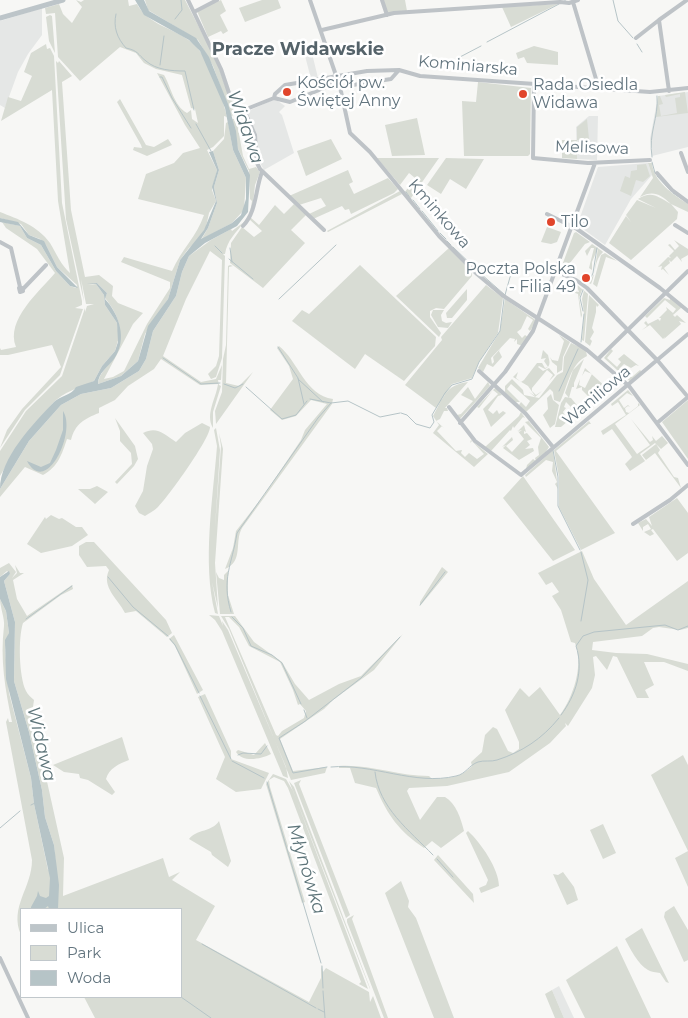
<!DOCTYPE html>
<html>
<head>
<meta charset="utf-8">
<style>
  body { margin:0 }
  #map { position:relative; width:688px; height:1018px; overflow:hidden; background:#f7f7f5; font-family:Montserrat,sans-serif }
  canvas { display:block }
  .legend { position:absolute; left:20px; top:908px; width:162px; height:90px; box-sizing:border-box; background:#fff; border:1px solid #c1c8cc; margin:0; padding:6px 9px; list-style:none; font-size:15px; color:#63757f }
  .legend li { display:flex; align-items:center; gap:10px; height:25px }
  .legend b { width:25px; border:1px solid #c1c8cc }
</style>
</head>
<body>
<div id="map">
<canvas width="688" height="1018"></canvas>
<ul class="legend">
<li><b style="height:6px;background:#bdc5c9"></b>Ulica</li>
<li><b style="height:14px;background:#d8dcd4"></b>Park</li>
<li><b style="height:14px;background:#b6c4c7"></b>Woda</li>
</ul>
</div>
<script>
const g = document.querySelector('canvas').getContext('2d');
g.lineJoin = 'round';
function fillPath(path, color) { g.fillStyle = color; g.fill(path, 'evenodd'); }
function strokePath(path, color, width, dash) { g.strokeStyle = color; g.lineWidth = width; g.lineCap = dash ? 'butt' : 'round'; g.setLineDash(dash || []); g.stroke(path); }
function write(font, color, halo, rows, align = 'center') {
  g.font = font + ' Montserrat,sans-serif'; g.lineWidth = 5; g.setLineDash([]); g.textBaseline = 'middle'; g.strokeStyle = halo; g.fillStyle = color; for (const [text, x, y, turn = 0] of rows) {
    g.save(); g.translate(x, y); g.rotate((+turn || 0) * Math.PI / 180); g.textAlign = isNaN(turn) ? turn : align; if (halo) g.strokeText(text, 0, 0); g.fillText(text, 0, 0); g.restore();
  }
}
const built = new Path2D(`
  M42,8V35L28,54L18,72L5,108L0,105V21Z
  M310,45L318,78L311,79L303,48Z
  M688,92V147L652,156L650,139L658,96Z
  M275,99L285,106L279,112L282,115L294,153L264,170L258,159L257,137L246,112Z
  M589,116H598L597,160L577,159L576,127Z
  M648,163L652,175L631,199L605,245L579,226L578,223L598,167Z
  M559,986L574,1018H564L552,990Z`);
const green = new Path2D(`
  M76,0L81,2L84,0H128L129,6L137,4C147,24 173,28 190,41C207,52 223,98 227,117L224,116V136L213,147L207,150L217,170L212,190L216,201L209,213L206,227L198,241L189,248L180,260L168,299L145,334L138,361L121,376L98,384C99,374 105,369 111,362C114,358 116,352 117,347C124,328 117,313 105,298L107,293L97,283L88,285L96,284L104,295L105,305L117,323L119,337L115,351L102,366L94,381C81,387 63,392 53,403C33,426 16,449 0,476V451L26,411L62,376L85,308V312L87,306L94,304H86L81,279L84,302L66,219L56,61L58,63L59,61L72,76L62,82L71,210L85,277L99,275L113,286L112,296L118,303L143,313L133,324L104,379L113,377L124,371L147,324L170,288V282L121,262L124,257L172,271C181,250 197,236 204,215L138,199L146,174L174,163L183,153L200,148L185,125L157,73L164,75C171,87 174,106 187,113L191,110L192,119L198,123L195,109L191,108L182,75L156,69L144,63L136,53L120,47L80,81L58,57L55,13L46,14L45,8L59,4L63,14L72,23L82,7Z
  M145,0H185L217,62L225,86L239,106H233L234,110L239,113L231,116L213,66L198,40L148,10Z
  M221,0L226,11L220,15L228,31L223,34L221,31L208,37L197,11Z
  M262,0H278L281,8L245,22L239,8Z
  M383,0H405L407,11L388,13Z
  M558,4L511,27L502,7Z
  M50,15L52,16L55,53L49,41L46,17Z
  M46,44L47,49L50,48L54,56L62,203L82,301V305L75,308L83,309L60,375L25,410L0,448L7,430L22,409L61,367L52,345L8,355H0V348L1,350L16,347C5,320 40,291 55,273L37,249L6,228L2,222L20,226L27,238L41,245L56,271L70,286L76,288L77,285L57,267L46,245L40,239L29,235L21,224L0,218V212C18,219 38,226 50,243C56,253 61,265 70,273L58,201L52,90L1,121L8,97L21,101L32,76L24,72L31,53Z
  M534,46L558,52V65L527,63L524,57L518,59L516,53Z
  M478,82L531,88L530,154L528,156H464L462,101L476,102Z
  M685,92L688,113L656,117L658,96H660L663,104L659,105L661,116L677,113L675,98L680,97V94L666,97L665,95Z
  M120,99L146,145L154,147L168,139L172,145L147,156L133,150L134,147L142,148L141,145L117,102Z
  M417,118L425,155L392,156L385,125Z
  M232,119H234L238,128L243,156L249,169L256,167L260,172L255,185L253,204L250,212L252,201L250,199L249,171L238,149Z
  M587,119L589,139L577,140V159L562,158V140H577V127Z
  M228,122L233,150L246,178L244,210L232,223L201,240L208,228L217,203L214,187L219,170L213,151L224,139L226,123Z
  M331,139L342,159L306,176L297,151Z
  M377,158H439L411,198L405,192L415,178L409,173L400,185Z
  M446,158L484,159L466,189L450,179L441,194L427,185Z
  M648,163H652C653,181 674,195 688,204V212L671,204L678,212L677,219L631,260L609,243L626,216L631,222L626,215L637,200L656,208L638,199C652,190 658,197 671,204C660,194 653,190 640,197L653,178Z
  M646,164L650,176L643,182L636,180L631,196L620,191L625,176L630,178L631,171L637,170V165Z
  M348,170L353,182L349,184L354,194L388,178L398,189L394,193L351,214L349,209L345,210L342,206L313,219L309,214L326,206L321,198L299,205L289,196Z
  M400,191L402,194L328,232L327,231Z
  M294,204L306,215L291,230L305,243L263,288L230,263L231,243L242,227L254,237L262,231L249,219L250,217L259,225L275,205L284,214Z
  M244,222C236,233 227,240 225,254H223L225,256L222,358L216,377L211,379L208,374L216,366L219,356L222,260L210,251L186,299L163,356L201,382L216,379L222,365L221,380H218L219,385L221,386L213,412V428C205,414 216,399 218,384L200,385L161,359L154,369L128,386L115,400L99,408V413C84,419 75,424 71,440L67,439C62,454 58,467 43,475L25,467L0,497V489L29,441L61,405L81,394L111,388L139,371L146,359L153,331L176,296L182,272L189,256L211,240L231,229L232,231Z
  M547,227L561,232L557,242L551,244L541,242Z
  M576,232L590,242L585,244L570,263L577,270L567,265L563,270L565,273L560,271L574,233Z
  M674,240L688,249V255L681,259L682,262L677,256L671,262L669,260L670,263L664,268L669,275L663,269L661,270L662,266L658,267L663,262L665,264L663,262L668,257L671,258L669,256L674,251L668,245L670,244L675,250L679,246Z
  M592,244L602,251L603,252C594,260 596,273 591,284L587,282H589L594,274L598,248L592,262V270L589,268L594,248H591L587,256L585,251Z
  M449,248L471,270L472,276L444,309L436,308L430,311V317L441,333L439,337L396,296Z
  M605,253L617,261L606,257L597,287L593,284L601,255Z
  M230,265L233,266L229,267L226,383L239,386L253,372L216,424L215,411L222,392L223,359L226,345L228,266Z
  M360,265L436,337L435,346L404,381L365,354L355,369L292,321L302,310L309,314Z
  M576,284L588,294L584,341L582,340L584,314L582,299L584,290H582L579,298L582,315L581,318L578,294L570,291L579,292Z
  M486,285L503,298L498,333L479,362L472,378L452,384L436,408L405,385L442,340L441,337Z
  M467,289V300L452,318H447L446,313Z
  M589,295L599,305L597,307L596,305V312L592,328L594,332L590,339L592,341L590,346L585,342Z
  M664,298L670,300V298L682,307L673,315L675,317L677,315L686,323L679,321L681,324L664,339L665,337L663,339L650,325L642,330L647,326L644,323L646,321L648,324L658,319L660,321L661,318H659L667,310L666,307L673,313L676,309L665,300L647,318L645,316Z
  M505,299L537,321L523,346L517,344V339L514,342L515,339L510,338L491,358L492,364L494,362L493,357L501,348L499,351L502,357L493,367L487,364L483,372L478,368L500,331ZM527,316L533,320L528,329L530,331L535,323L528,337L525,335L522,338L517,332L521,329Z
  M433,310H444L441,315L442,321L446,323L452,322L448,328L438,327L431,315Z
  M559,335L570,342L563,357L562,370L557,373V366L552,362L550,357L552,360L558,361L564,341Z
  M571,343C580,348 583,346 588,354L586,351L587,356C570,364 568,386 560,402L554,400L553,392L550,389L526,412L500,388L505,392V386L512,379L523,390L524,395L539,398L557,375L563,372L564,357ZM511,384L530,401L526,407L521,402L519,405L516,402H520L507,389Z
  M279,346C298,361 305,395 333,399L332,404L242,528C234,542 244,561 225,569L233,548L236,531L264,495L301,440L305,430L327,404L311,400L296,416L282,420L270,410L293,379L289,366L277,348Z
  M611,349L613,351L607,358L617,367L621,362L618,359L624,354L639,366L636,365L631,368L624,364L619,369L626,376L632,377L640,370L642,372L631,382L625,377L630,382L604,358Z
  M543,350L548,355C549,360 552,366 545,369L539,366L538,367L543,371L549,368L555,375L549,381L553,375L547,370L532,388V391L536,395L542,391L535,397L529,392L535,396L528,386L513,377L518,372L516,378L521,382L524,380L537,363H542L545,368L548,367L544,361L546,358L541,359Z
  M584,359L574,383V387H572L569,398L565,393L573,370Z
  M585,368L609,390L593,401L582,390V387L576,389L580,379L579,385L585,388L592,374L585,371L582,376Z
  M468,382L445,408H447L448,411H444L440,419L436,421L444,428L442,426L437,431L456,451L462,450L461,453L465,457L469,453L477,459L484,454L472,441L470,443L471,440L488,454L474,467L433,433L439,425L433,416C443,398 445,385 468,382Z
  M488,382L490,386L460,419L457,415L461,414L473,401L461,395L468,387L475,399Z
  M496,388L502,395L498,396L488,410L493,414L497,410L499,414L503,411L506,413L491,427L483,409L498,394L493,390L479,408L477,407L494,389Z
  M628,390L633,396L627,393L619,400L624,408L628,405L630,407L628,406L625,408L626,412L629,413L638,406V403L640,405L615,424L637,454L650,445L631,419L650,442L653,440L652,436L656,441L662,436L668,443L661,449L655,443L640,454L645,461L630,471L625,464L632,457L630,454L612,429L603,435L601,431L626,415L618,402L612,406L611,404Z
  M551,394L553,400L559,405L555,424L550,428L543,415L548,409L547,398Z
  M565,397L571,398L581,410L579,409L577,413L566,402L564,407L566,408L563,412L568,421L561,427H555L561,403Z
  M688,400V459L662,422Z
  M521,412L525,418L523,417L514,428L513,426L511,431L510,430L491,451L485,447L519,416Z
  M115,418L135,446L138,459L134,466L117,484L115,482L132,464L131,453L120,441V431Z
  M527,419L549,447L544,455L526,469L527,465L533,459L536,461L535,458L539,455L538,447L541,438L525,422L529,421Z
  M589,421L591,424H589L556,451L615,533L581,550L559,507V477L554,450Z
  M202,423L210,427C210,439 168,497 158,507C154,511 149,513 145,516L139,513L135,506L143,491L147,466L153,449L152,444L143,433C157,426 164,434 176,442L185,433Z
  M524,425L526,432L524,431V434L527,433L532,439L527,441L530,445L525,449L533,448L534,451L519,460L503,448L506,445L502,447L512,437L513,440L506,446L512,452L524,439L517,430L519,432L522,430V433V430L518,431Z
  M216,428L220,450L215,528L221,446L219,433L223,449L215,563L218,608L212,582L218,614L215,613C202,563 213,498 217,446L214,430Z
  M656,444L660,450L658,453L674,477L678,478L681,488L655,453L646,460L642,455Z
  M553,450L558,489L555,484L557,482L552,471L553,462L546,460L526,477L525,475Z
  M523,476L575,550L553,561L503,498Z
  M97,486L108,492L95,504L78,489H90Z
  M677,498L688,513V553L677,561L653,529L651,530L654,534L650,536L644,532L651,529L648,524L643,527V531L638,523L646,519L652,526L649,517Z
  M51,515L59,519L62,518L76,527H82L88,535L72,546L41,553L27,544L45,517L46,519Z
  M86,542H94L166,620L172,633L167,637L136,611L125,613C118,599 101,587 109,570L106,566L87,567L79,555V546Z
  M582,551L594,579L626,625L688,581V628L680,630L659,627L653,628L642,636L593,642L592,650L616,653L647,654L688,664V671L664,662H644L654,685L645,690L649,698H637L617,657L613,656L607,670L596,656L593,657L595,675L592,688L568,726L565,723L566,726L550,743L509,772L447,786L409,788L407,791L420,820L437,797H445C456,803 461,819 464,831L441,848L432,841L424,848C399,831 388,816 376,788L355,783L350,768H339V766C369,764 398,776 429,776L431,778C447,779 461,778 472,766L471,762L482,752L485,735L493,727L497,729L508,751L513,753L519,749V742L505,710L520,688L529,697L540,687L560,715C573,697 584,666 575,643L571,642L561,610L552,596L559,592L552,582L546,585L538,573Z
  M9,563L16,572L12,578L17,573L15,565L20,573H24L13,580L17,599L27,616L72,585L73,589L61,595L23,623C18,638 19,677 26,691C28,695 31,697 34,700L32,714L64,858L63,896L163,858L169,877L180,872L172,880L215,906L196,940L309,1002L321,978V965L323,972L326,968L369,992L370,1002L373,996L381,1018H95L84,997H181V909H21V935C9,907 32,888 32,860L6,722L8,718L9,722H12C5,688 0,660 4,626C5,619 0,607 0,599L6,611L9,633L5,649L9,693L31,778L34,804L48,870L56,868L54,845L45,817L42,790L29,732L14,681L15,622L4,581L10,574L7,571L0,577V568Z
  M442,567L448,572L420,606V602Z
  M228,571V595L234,614H220L216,572L219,578L224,580V575Z
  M209,615L219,616L223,626L222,621L228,630L286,767L288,778L283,776L222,631L215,620Z
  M221,616H235L254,642L282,662L295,684L309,700L339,684L361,676L403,634L374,670L333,700L324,709L280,739L293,771L327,767L325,773L291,780L229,629ZM225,617H229L239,627L249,646L280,662L293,690L298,705L300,704L306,711L304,718L282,731L278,736L276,735Z
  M174,635L203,690L197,694L175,646L169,639Z
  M205,694L231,751V759L269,773L261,789L236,792L216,779L225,757L198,697Z
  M122,737L129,760C119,764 109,768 106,779L115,792L112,795L88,780L80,778L79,774L64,772L53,765Z
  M265,743L271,754C261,759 243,763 236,752L238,750L254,755Z
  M683,755L688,765V887L675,858L688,851L651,775Z
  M273,774L286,779L293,791L368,989L359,984L361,982L288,788L284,781L274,777L269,780L270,787L305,902L302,903L266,784Z
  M301,780L299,784L350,915L346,918L294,783Z
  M289,781L294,787L370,988V989Z
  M219,821L231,861L228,867L212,855L211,852L189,839C197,829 212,832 219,821Z
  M603,824L616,853L603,859L590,830Z
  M468,831C481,843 499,869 499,886L481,893L479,888L486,885L488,880L466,833Z
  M438,855L473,894L474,903L434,860Z
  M563,872L574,887L578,900L567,905L553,874L558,875Z
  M401,881L409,901L408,907L416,918L454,1018H434L385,893Z
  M674,906L688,930V960L684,962L664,917L665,912Z
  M354,915L352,919L388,1018H384L347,922V919Z
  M642,928L669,983L666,982L660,973C656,972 651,972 648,970C638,965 630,948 625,939Z
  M617,946L651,1018H585L566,980Z
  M552,990L564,1018H555L545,994Z`);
const water = new Path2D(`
  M135,0H144L149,11L196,38L209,57L228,104L236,131L238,149L250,175L248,212L237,226L205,243L189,256L182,272L176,296L153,331L146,359L139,371L111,388L81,394L61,405L29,441L0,489C0,458 33,424 54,402C60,396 72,395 76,387L94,381L102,366L115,351L118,342L117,323L105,305L104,295L96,284H87L97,283L107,293L105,299C119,314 128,339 114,359C108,367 98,373 98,384L121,376L138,361L148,326L168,299L180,260L204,230L216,201L212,187L217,170L209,152L213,151L219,170L214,187L217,203L208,228L201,239L232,223L241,215L246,199V178L233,150L225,108L200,51L189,40L144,15Z
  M0,218L18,222L29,235L44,241L57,267L78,288L70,286L56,271L41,245L27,238L20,226L0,222Z
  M63,411C77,432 46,497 27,461L41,467L50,463L56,450L63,430Z
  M9,571L10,574L4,581L15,622L14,681L29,732L42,790L45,817L54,845L59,885L58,909H49L48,906L44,909H31V907L37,896L38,891L40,896L46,898L49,896L50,878L34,804L31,778L6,679L5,640L9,633L6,611L0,599V577Z`);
const stream = new Path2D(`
  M565,0V1
  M613,0L618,21L633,38
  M116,14C113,27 117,38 126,48C139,51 137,54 146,61C156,70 172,71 185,71L194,110
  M175,19L182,10L181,0
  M487,42L559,4
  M637,44L642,52
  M460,57L481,46
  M160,65L164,36
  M436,69L452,61
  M160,77H162L172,98L191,128
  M196,124L211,151
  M652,157C648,133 659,118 657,96
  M652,162L655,173
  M657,176L670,190
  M406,192L411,199
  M673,193L682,199
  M413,200L420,209
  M422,211L438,231
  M440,233L446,239
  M447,241L451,245
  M215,246L222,253
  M453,247L478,271
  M230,248L232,262
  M229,259L253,279
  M481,274L505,295L514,263
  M589,282L593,273L597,248
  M583,290L580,298L583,311
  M279,299L336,245
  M581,342L584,314
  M278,347L298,378L304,404
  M163,358L201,384L220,383
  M298,379L323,402
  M224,384L235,388L243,384
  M246,387L282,419L296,415L307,401
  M559,391L578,349
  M310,399L331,403L348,401L380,417L400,413
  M401,413L407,415L416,424L430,428L434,422L432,415L445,393L452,385L472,379L479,362L500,331L504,299
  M553,450L558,477V506L580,550
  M108,577L133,607L168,636
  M420,605L445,572
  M231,612C221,579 232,565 237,533L318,418L331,403
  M232,617L243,628L251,646L272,655L282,663L301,704
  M26,619L72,586
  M581,621L588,580L581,552
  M170,639L175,645L199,693
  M200,696L231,759
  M304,710L307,718
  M561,715C576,695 584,670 576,646L583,636L594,632L665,625L678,630L688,626
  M238,755L243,753L261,754L267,746
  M232,761L264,778
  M327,767L293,773L279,738L304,722L361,678L400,637
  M331,767C372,763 415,786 456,776C466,774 469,765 478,762C484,760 491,762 497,760C522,752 542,739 559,718
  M375,772C379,808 409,830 433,855
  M267,782L321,963
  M31,805L35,803
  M0,828L20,811
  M437,859L453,877
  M202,944L316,1008
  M322,966L323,988
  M323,991L325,1018
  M181,997L211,1018
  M318,1009L324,1012`);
const minor = new Path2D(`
  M188,0L221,69L229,93L244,110L255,135L257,163L260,169L324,230
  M310,0L340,87L350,133L370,152L439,236L477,274L502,295L587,350L629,386L688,465
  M382,0L387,15
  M573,2L599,89
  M194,12L217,0
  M322,30L394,13L560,2L569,3L578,0
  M636,38L659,20
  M534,84L533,158L588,163L650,160
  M340,87L391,79L399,70
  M669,91L659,20L687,0
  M274,98L275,94L285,85L367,71L399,70L420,76L650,92L688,88
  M244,110L274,98L290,102L324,88L337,79
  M681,153L688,172
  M657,173L672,190L688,202
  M547,214L577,229L660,288L688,311
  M675,225L688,233
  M243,226C257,211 255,190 262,172
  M0,242L11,248L20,287
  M557,272L576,280L587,288L658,361L688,397
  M19,288H22L23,291L20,292Z
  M23,289L46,265
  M598,359L688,271
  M479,371L526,414L553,447
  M449,407L475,441L521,475L688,334
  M460,423L505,372L533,331L595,163
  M657,423L688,397
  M633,524L670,500L688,485
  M0,958L28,1018`);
const major = new Path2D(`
  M0,18L63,0`);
const markers = [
  [287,92,5,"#e1452b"],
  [523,94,5,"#e1452b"],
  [551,222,5,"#e1452b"],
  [586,278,5,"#e1452b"]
];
const streetNames = [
  ["Kominiarska",468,66,5],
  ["Melisowa",592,148,2],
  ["Kminkowa",439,214,49],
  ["Waniliowa",597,396,-40]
];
const poiNames = [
  ["Kościół pw.",297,83],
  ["Świętej Anny",297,101],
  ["Rada Osiedla",533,85],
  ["Widawa",533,103],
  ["Tilo",561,222],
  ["Poczta Polska",576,269,"right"],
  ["- Filia 49",576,287,"right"]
];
const neighbourhoodNames = [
  ["Pracze Widawskie",298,50]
];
const waterNames = [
  ["Widawa",245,127,71],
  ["Widawa",41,744,77],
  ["Młynówka",306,869,73]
];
fillPath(built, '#e5e7e6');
fillPath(green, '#d8dcd4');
fillPath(water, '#b6c4c7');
strokePath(stream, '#b6c4c7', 1);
strokePath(minor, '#bec3c7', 4);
strokePath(major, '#bdc5c9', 5);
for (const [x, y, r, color] of markers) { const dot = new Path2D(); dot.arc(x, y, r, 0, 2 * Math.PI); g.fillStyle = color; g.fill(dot); strokePath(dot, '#fff', 2); }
write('16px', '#63757f', '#fff', streetNames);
write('16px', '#63757f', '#fff', poiNames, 'left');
write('bold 18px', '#55636a', '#fff', neighbourhoodNames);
write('italic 18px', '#5e757a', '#fff', waterNames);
</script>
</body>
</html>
